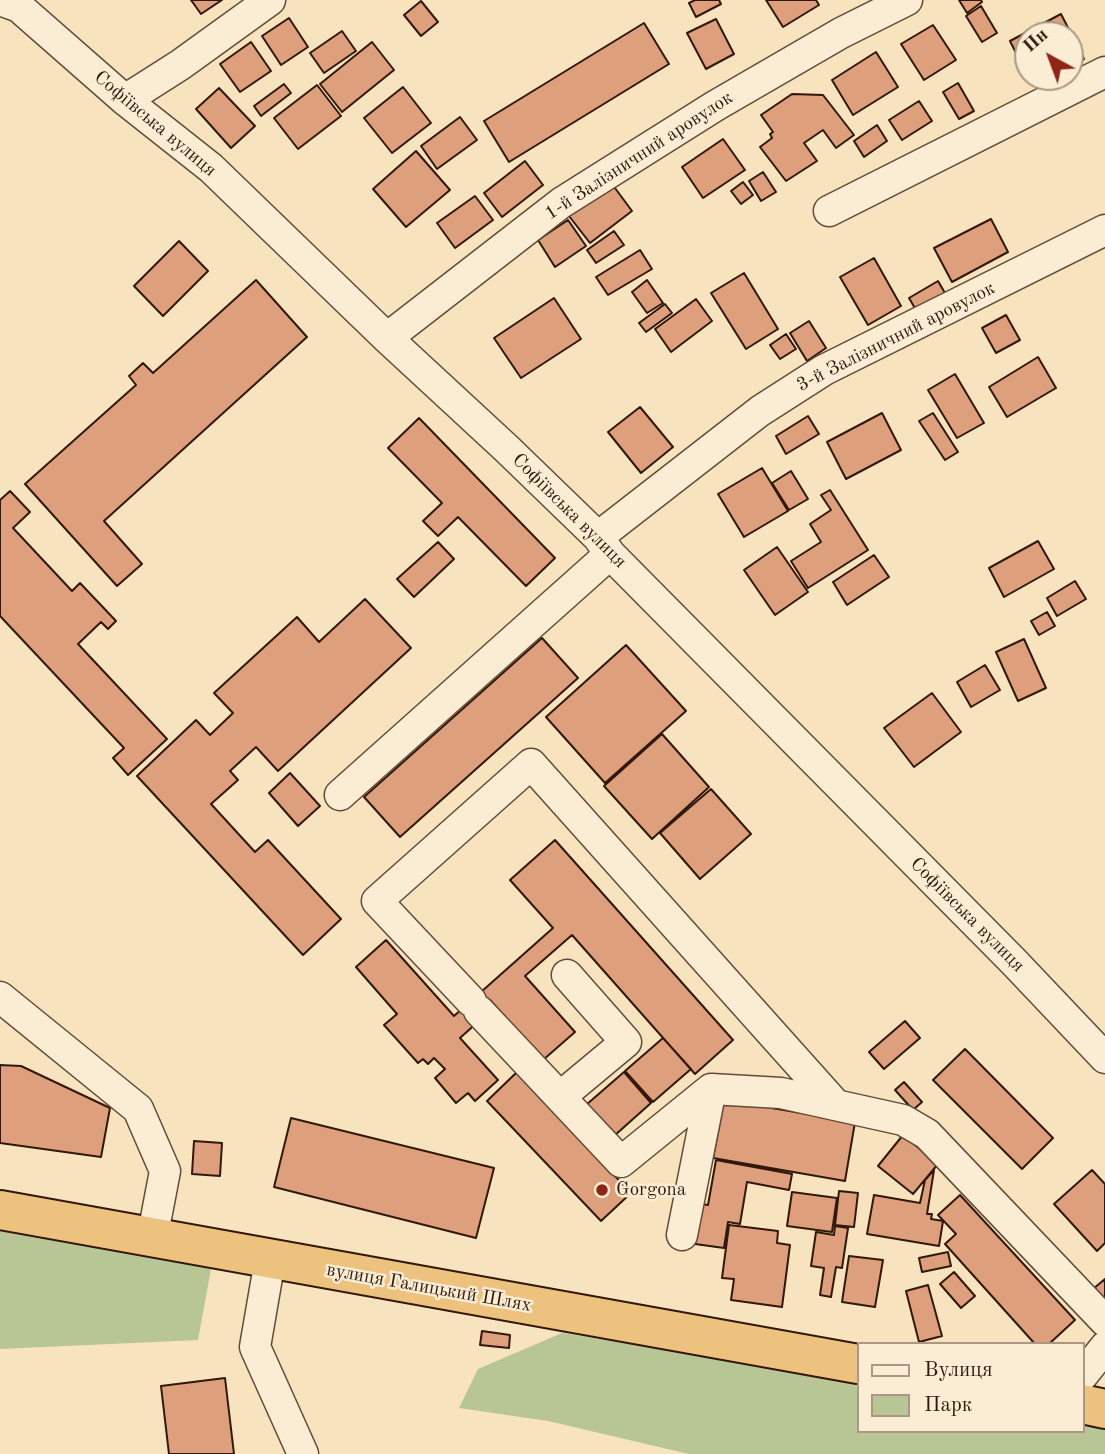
<!DOCTYPE html>
<html>
<head>
<meta charset="utf-8">
<style>
  body { margin:0 }
  #map { position:relative; width:1105px; height:1454px; overflow:hidden; background:#f7e3bd; font-family:"Old Standard TT",serif }
  canvas { display:block }
  .legend { position:absolute; left:857px; top:1342px; width:228px; height:91px; box-sizing:border-box; background:#faedd4; border:2px solid #aa9884; margin:0; padding:9px 12px; list-style:none; font-size:21px; color:#31180b }
  .legend li { display:flex; align-items:center; gap:14px; height:35px }
  .legend b { width:35px; border:2px solid #aa9884 }
  .north { position:absolute; left:1014px; top:21px; width:70px; height:70px; box-sizing:border-box; background:#faedd4; border:2px solid #aa9884; border-radius:50%; rotate:319deg; font-size:19px; font-weight:700; line-height:28px; text-align:center; color:#31180b }
  .north::after { content:''; display:block; margin:auto; width:24px; height:32px; background:#8f2418; clip-path:polygon(50% 0,100% 100%,50% 72%,0 100%) }
</style>
</head>
<body>
<div id="map">
<canvas width="1105" height="1454"></canvas>
<ul class="legend">
<li><b style="height:9px;background:#faedd4"></b>Вулиця</li>
<li><b style="height:19px;background:#b8c594"></b>Парк</li>
</ul>
<div class="north">Пн</div>
</div>
<script>
const g = document.querySelector('canvas').getContext('2d');
g.lineJoin = 'round';
function fillPath(path, color) { g.fillStyle = color; g.fill(path, 'evenodd'); }
function strokePath(path, color, width, dash) { g.strokeStyle = color; g.lineWidth = width; g.lineCap = dash ? 'butt' : 'round'; g.setLineDash(dash || []); g.stroke(path); }
function write(font, color, halo, rows, align = 'center') {
  g.font = font + ' "Old Standard TT",serif'; g.lineWidth = 5; g.setLineDash([]); g.textBaseline = 'middle'; g.strokeStyle = halo; g.fillStyle = color; for (const [text, x, y, turn = 0] of rows) {
    g.save(); g.translate(x, y); g.rotate((+turn || 0) * Math.PI / 180); g.textAlign = isNaN(turn) ? turn : align; if (halo) g.strokeText(text, 0, 0); g.fillText(text, 0, 0); g.restore();
  }
}
const green = new Path2D(`
  M0,1225L211,1269L198,1340L0,1349Z
  M562,1333L858,1380V1431H1082V1415L1105,1419V1454H689L548,1421L459,1408L478,1369Z`);
const building = new Path2D(`
  M191,0H222L201,14Z
  M695,0H719L721,4L696,17L689,3Z
  M766,0H816L819,5L783,27Z
  M959,0H981L982,2L967,13Z
  M421,1L438,22L421,36L404,15Z
  M981,6L997,33L982,42L966,16Z
  M1061,14L1084,59L1070,66V35H1028V77L1010,41Z
  M289,18L308,47L281,65L262,36Z
  M716,19L734,54L706,69L687,33Z
  M644,23L669,64L509,162L484,121Z
  M933,25L956,60L924,80L901,44Z
  M342,31L356,51L324,73L310,53Z
  M251,42L271,71L240,92L220,64Z
  M372,42L394,70L342,112L320,84Z
  M876,52L898,87L853,115L832,80Z
  M1028,77H1048L1032,85Z
  M958,83L974,111L959,119L943,92Z
  M284,84L291,93L261,116L254,106Z
  M317,85L341,116L298,149L274,118Z
  M403,87L431,123L392,153L364,118Z
  M219,88L255,126L231,148L196,109Z
  M792,94L823,95L854,135L836,148L823,130L804,143L817,161L786,181L760,147L772,138L770,134L773,132L761,115Z
  M919,101L932,121L902,140L889,120Z
  M460,117L477,140L437,169L421,146Z
  M877,125L887,141L864,157L854,141Z
  M723,139L745,170L703,198L682,167Z
  M416,151L450,190L406,227L373,189Z
  M525,161L543,185L502,217L484,193Z
  M763,172L776,192L761,201L749,181Z
  M743,182L753,195L741,204L731,191Z
  M612,184L632,211L590,243L569,216Z
  M475,196L493,220L455,248L437,223Z
  M991,219L1008,252L952,282L934,248Z
  M568,220L586,246L555,267L538,240Z
  M614,231L624,245L596,263L587,250Z
  M179,241L208,271L163,316L134,286Z
  M640,250L652,269L608,295L596,277Z
  M874,258L901,306L868,325L840,277Z
  M744,273L778,329L746,349L711,293Z
  M256,280L307,337L104,521L142,564L117,586L25,484L136,385L129,376L143,363L153,373Z
  M647,280L663,303L647,313L632,292Z
  M938,281L945,293L916,310L909,298Z
  M554,298L581,339L521,378L494,338Z
  M696,299L712,321L671,352L655,329Z
  M665,304L672,313L646,332L639,323Z
  M1006,315L1020,340L996,353L982,328Z
  M809,321L826,348L807,361L790,333Z
  M786,334L796,349L780,359L770,345Z
  M1038,357L1056,388L1007,417L989,387Z
  M955,374L984,423L957,438L928,390Z
  M640,407L673,447L641,473L608,432Z
  M882,413L901,450L846,479L827,442Z
  M933,413L958,452L945,460L919,421Z
  M808,416L819,434L786,454L776,436Z
  M419,418L555,558L526,586L458,517L438,536L423,521L442,503L388,448Z
  M762,468L788,511L744,537L718,494Z
  M791,471L808,499L789,510L772,483Z
  M830,490L868,550L808,588L791,561L821,542L810,524L831,510L821,495Z
  M10,491L30,512L13,528L72,591L80,583L116,621L108,629L101,622L78,644L167,739L128,775L113,758L124,748L0,616V500Z
  M1038,541L1054,569L1004,597L989,568Z
  M438,542L454,559L414,597L397,579Z
  M777,547L808,592L775,615L744,570Z
  M874,555L889,577L847,605L833,582Z
  M1075,581L1086,599L1057,616L1047,598Z
  M365,599L411,648L278,771L256,747L230,771L238,780L211,804L255,852L268,840L341,919L303,955L137,776L196,720L210,735L233,713L214,693L297,617L319,642Z
  M1047,612L1055,626L1039,635L1031,621Z
  M542,638L578,678L400,837L364,797Z
  M1024,639L1046,688L1018,701L996,652Z
  M626,645L686,711L605,783L546,717Z
  M985,665L1000,690L971,707L957,682Z
  M932,693L961,732L914,767L884,728Z
  M662,734L709,787L652,839L604,786Z
  M290,773L320,806L298,826L269,793Z
  M711,789L751,834L700,879L660,833Z
  M555,840L733,1040L695,1074L572,935L525,976L575,1032L543,1060L490,1000L474,1015L480,1020L460,1038L498,1080L475,1101L468,1093L456,1103L435,1078L445,1069L434,1058L428,1064L423,1059L418,1063L384,1025L397,1014L356,967L386,940L454,1016L553,928L510,880Z
  M905,1021L920,1038L884,1069L869,1052Z
  M663,1038L691,1069L653,1102L625,1071Z
  M965,1049L1053,1138L1022,1169L933,1080Z
  M0,1065L21,1066L110,1108L101,1157L0,1143Z
  M517,1072L631,1193L601,1221L487,1101Z
  M624,1072L651,1103L614,1136L586,1105Z
  M904,1082L922,1102L913,1110L895,1090Z
  M724,1100L855,1122L845,1181L713,1158Z
  M291,1118L494,1168L476,1238L274,1187Z
  M903,1135L938,1164L913,1194L878,1166Z
  M194,1141L222,1143L220,1176L192,1174Z
  M716,1160L792,1174L789,1190L747,1182L740,1224L728,1222L724,1248L695,1244L702,1204L708,1205Z
  M934,1170L927,1214H932L931,1219L943,1221L939,1246L867,1234L874,1195L920,1203L925,1180Z
  M1092,1170L1105,1184V1243L1097,1251L1054,1204Z
  M839,1191L858,1193L854,1227L835,1225Z
  M792,1192L837,1198L832,1232L787,1226Z
  M960,1195L1075,1320L1049,1344H1035L945,1244L956,1234L938,1215Z
  M729,1225L778,1231L777,1243L790,1245L782,1307L731,1300L734,1279L722,1278Z
  M835,1226L848,1228L842,1268L836,1267L831,1297L820,1295L824,1268L811,1266L816,1232L834,1235Z
  M948,1252L951,1266L922,1272L919,1258Z
  M849,1256L883,1260L875,1307L842,1302Z
  M954,1272L975,1296L961,1308L940,1284Z
  M1105,1279V1302L1093,1289Z
  M928,1285L942,1336L919,1342L906,1291Z
  M482,1331L510,1335L509,1348L480,1345Z
  M225,1378L234,1454H169L161,1386Z`);
const minor = new Path2D(`
  M0,0L19,7L125,100L211,168L387,338L506,448L598,537L610,554L1014,962L1105,1058
  M125,100L180,65L270,0
  M829,211L1105,72
  M387,338L561,203L715,106L841,33L907,0
  M598,537L760,411L824,370L1105,230
  M340,795L610,554
  M0,997L138,1109L165,1171L152,1239
  M471,1001L377,901L531,764L836,1105
  M479,1011L621,1162L711,1089L781,1093L903,1120L927,1134L1105,1321
  M560,1097L626,1042L567,975
  M682,1235L711,1089
  M270,1260L255,1347L303,1454
  M1082,1376L1105,1347`);
const highway = new Path2D(`
  M0,1210L858,1364
  M1082,1404L1105,1409`);
const markers = [
  [602,1190,7,"#8f2418"]
];
const streetNames = [
  ["Софіївська вулиця",155,124,40],
  ["1-й Залізничний аровулок",639,156,-33],
  ["3-й Залізничний аровулок",896,337,-27],
  ["Софіївська вулиця",569,511,45],
  ["Софіївська вулиця",967,915,45],
  ["вулиця Галицький Шлях",429,1288,10]
];
const poiNames = [
  ["Gorgona",616,1190]
];
fillPath(green, '#b8c594');
fillPath(building, '#dd9f7c');
strokePath(building, '#31180b', 2);
strokePath(minor, '#624b38', 33);
strokePath(highway, '#31180b', 42);
strokePath(minor, '#faedd4', 30);
strokePath(highway, '#ecc27e', 38);
for (const [x, y, r, color] of markers) { const dot = new Path2D(); dot.arc(x, y, r, 0, 2 * Math.PI); g.fillStyle = color; g.fill(dot); strokePath(dot, '#faedd4', 2.5); }
write('19px', '#31180b', '#faedd4', streetNames);
write('19px', '#31180b', '#faedd4', poiNames, 'left');
</script>
</body>
</html>
